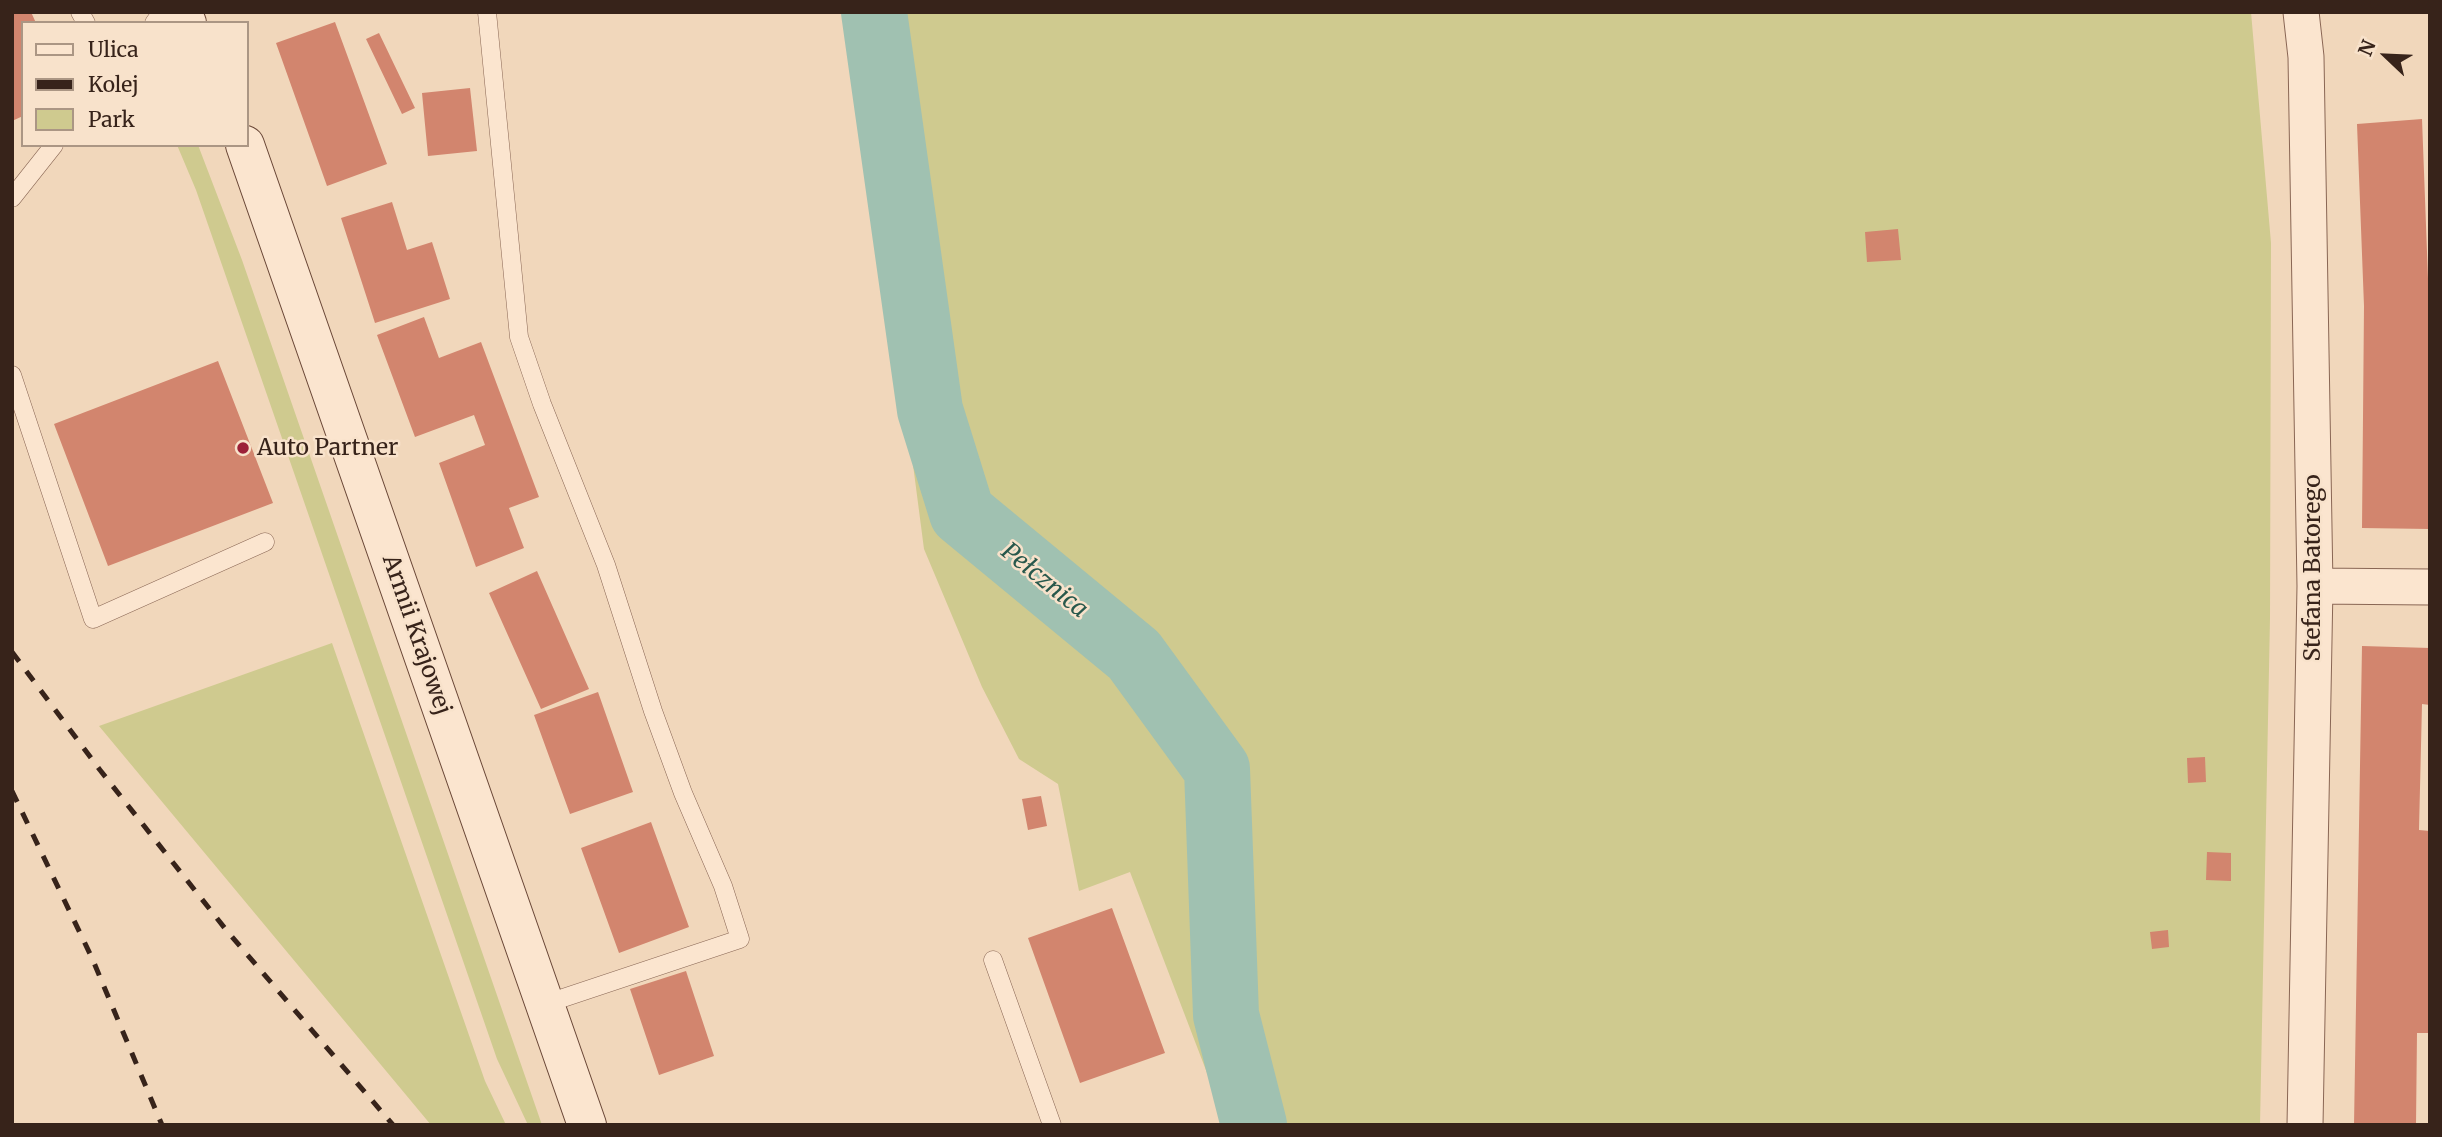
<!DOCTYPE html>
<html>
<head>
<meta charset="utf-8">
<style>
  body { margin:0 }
  #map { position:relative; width:2442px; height:1137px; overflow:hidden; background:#f1d7bb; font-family:Merriweather,serif }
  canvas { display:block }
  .frame { position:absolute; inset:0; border:14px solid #37231a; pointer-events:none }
  .legend { position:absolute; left:21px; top:21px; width:228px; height:126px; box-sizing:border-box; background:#f8e2cb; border:2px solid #ab9684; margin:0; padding:9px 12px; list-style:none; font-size:21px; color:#37231a }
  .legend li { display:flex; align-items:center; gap:14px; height:35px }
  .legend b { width:35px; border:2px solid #ab9684 }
  .north { position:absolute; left:2351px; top:21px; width:70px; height:70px; -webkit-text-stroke:5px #f8e2cb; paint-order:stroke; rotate:293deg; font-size:19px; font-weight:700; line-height:28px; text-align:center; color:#37231a }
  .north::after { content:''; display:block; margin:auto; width:24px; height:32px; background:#37231a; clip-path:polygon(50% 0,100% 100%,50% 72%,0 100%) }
</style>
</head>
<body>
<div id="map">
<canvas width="2442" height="1137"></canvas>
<div class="frame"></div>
<ul class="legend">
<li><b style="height:9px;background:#fbe5cf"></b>Ulica</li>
<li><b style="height:9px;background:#37231a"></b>Kolej</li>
<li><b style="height:19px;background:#cfca8f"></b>Park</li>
</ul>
<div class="north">N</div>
</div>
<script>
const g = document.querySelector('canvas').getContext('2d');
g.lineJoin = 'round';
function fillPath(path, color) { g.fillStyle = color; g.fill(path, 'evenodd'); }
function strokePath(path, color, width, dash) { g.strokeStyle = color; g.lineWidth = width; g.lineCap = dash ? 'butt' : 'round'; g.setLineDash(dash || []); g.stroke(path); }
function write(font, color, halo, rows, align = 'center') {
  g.font = font + ' Merriweather,serif'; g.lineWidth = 5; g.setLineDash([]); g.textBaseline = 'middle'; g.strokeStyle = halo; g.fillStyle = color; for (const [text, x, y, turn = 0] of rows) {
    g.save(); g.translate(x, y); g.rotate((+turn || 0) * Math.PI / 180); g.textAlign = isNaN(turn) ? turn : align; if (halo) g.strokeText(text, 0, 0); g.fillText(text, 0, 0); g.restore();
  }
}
const green = new Path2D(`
  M854,12H2251L2271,243L2270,618L2260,1125H1227L1130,872L1079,891L1058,784L1019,759L982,687L924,549Z
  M177,145H198L242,260L542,1125H528L497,1059L222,265L196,190Z
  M332,643L485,1081L506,1125H431L99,726Z`);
const river = new Path2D(`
  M874,12L930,410L962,513L1134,655L1217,769L1226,1015L1254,1125`);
const building = new Path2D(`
  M12,12H31L36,23H23V116L12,121Z
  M335,22L387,164L327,186L276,43Z
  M379,33L415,108L402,114L366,39Z
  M470,88L477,151L428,156L422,93Z
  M2422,119L2429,305L2430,529L2362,528L2364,306L2357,124Z
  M392,202L407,250L432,242L450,299L375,323L341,218Z
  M1898,229L1901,260L1867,262L1865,232Z
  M424,317L439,358L481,342L539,497L509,508L524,548L476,567L439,463L485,445L474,415L415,437L377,335Z
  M218,361L273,503L108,566L54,424Z
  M537,571L589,689L541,709L489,593Z
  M2362,646L2430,648V705L2422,704L2419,830L2430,831V1033H2417L2416,1125H2354Z
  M598,692L633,792L570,814L534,715Z
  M2205,757L2206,782L2188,783L2187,758Z
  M1041,796L1047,826L1028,830L1022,799Z
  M651,822L689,927L619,953L581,848Z
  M2207,852L2231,853V881L2206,880Z
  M1112,908L1165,1053L1080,1083L1028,938Z
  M2168,930L2169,947L2152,949L2150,932Z
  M686,971L714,1056L659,1075L630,989Z`);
const service = new Path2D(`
  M80,12L86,23
  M487,12L519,337L542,404L606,565L653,711L683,793L723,886L740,939L545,1004
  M154,23L162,12
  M12,198L54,145
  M12,375L93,619L265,542
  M993,960L1052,1125`);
const minor = new Path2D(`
  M2301,12L2306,57L2315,586L2305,1125
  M2315,586L2430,587`);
const secondary = new Path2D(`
  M182,12L187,23
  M245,145L587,1125`);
const rail = new Path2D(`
  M12,652L100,770L227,931L393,1125
  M12,791L92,958L162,1125`);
const markers = [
  [243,448,7,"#9c2038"]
];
const poiNames = [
  ["Auto Partner",257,448]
];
const streetNames = [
  ["Stefana Batorego",2313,568,-90],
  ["Armii Krajowej",416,635,71]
];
const waterNames = [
  ["Pełcznica",1044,581,39]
];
fillPath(green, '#cfca8f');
strokePath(river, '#a0c1b1', 66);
fillPath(building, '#d2856e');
strokePath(service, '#896654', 19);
strokePath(minor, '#896654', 37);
strokePath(secondary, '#6a4737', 40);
strokePath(service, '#fbe5cf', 18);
strokePath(minor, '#fbe5cf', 35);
strokePath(secondary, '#fbe5cf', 38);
strokePath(rail, '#37231a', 5, [12, 12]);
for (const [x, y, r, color] of markers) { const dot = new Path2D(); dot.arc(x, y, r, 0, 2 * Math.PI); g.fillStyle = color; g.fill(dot); strokePath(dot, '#f8e2cb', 2.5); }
write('23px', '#37231a', '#f8e2cb', poiNames, 'left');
write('23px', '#37231a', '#f8e2cb', streetNames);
write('italic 24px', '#28584c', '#f8e2cb', waterNames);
</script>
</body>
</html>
